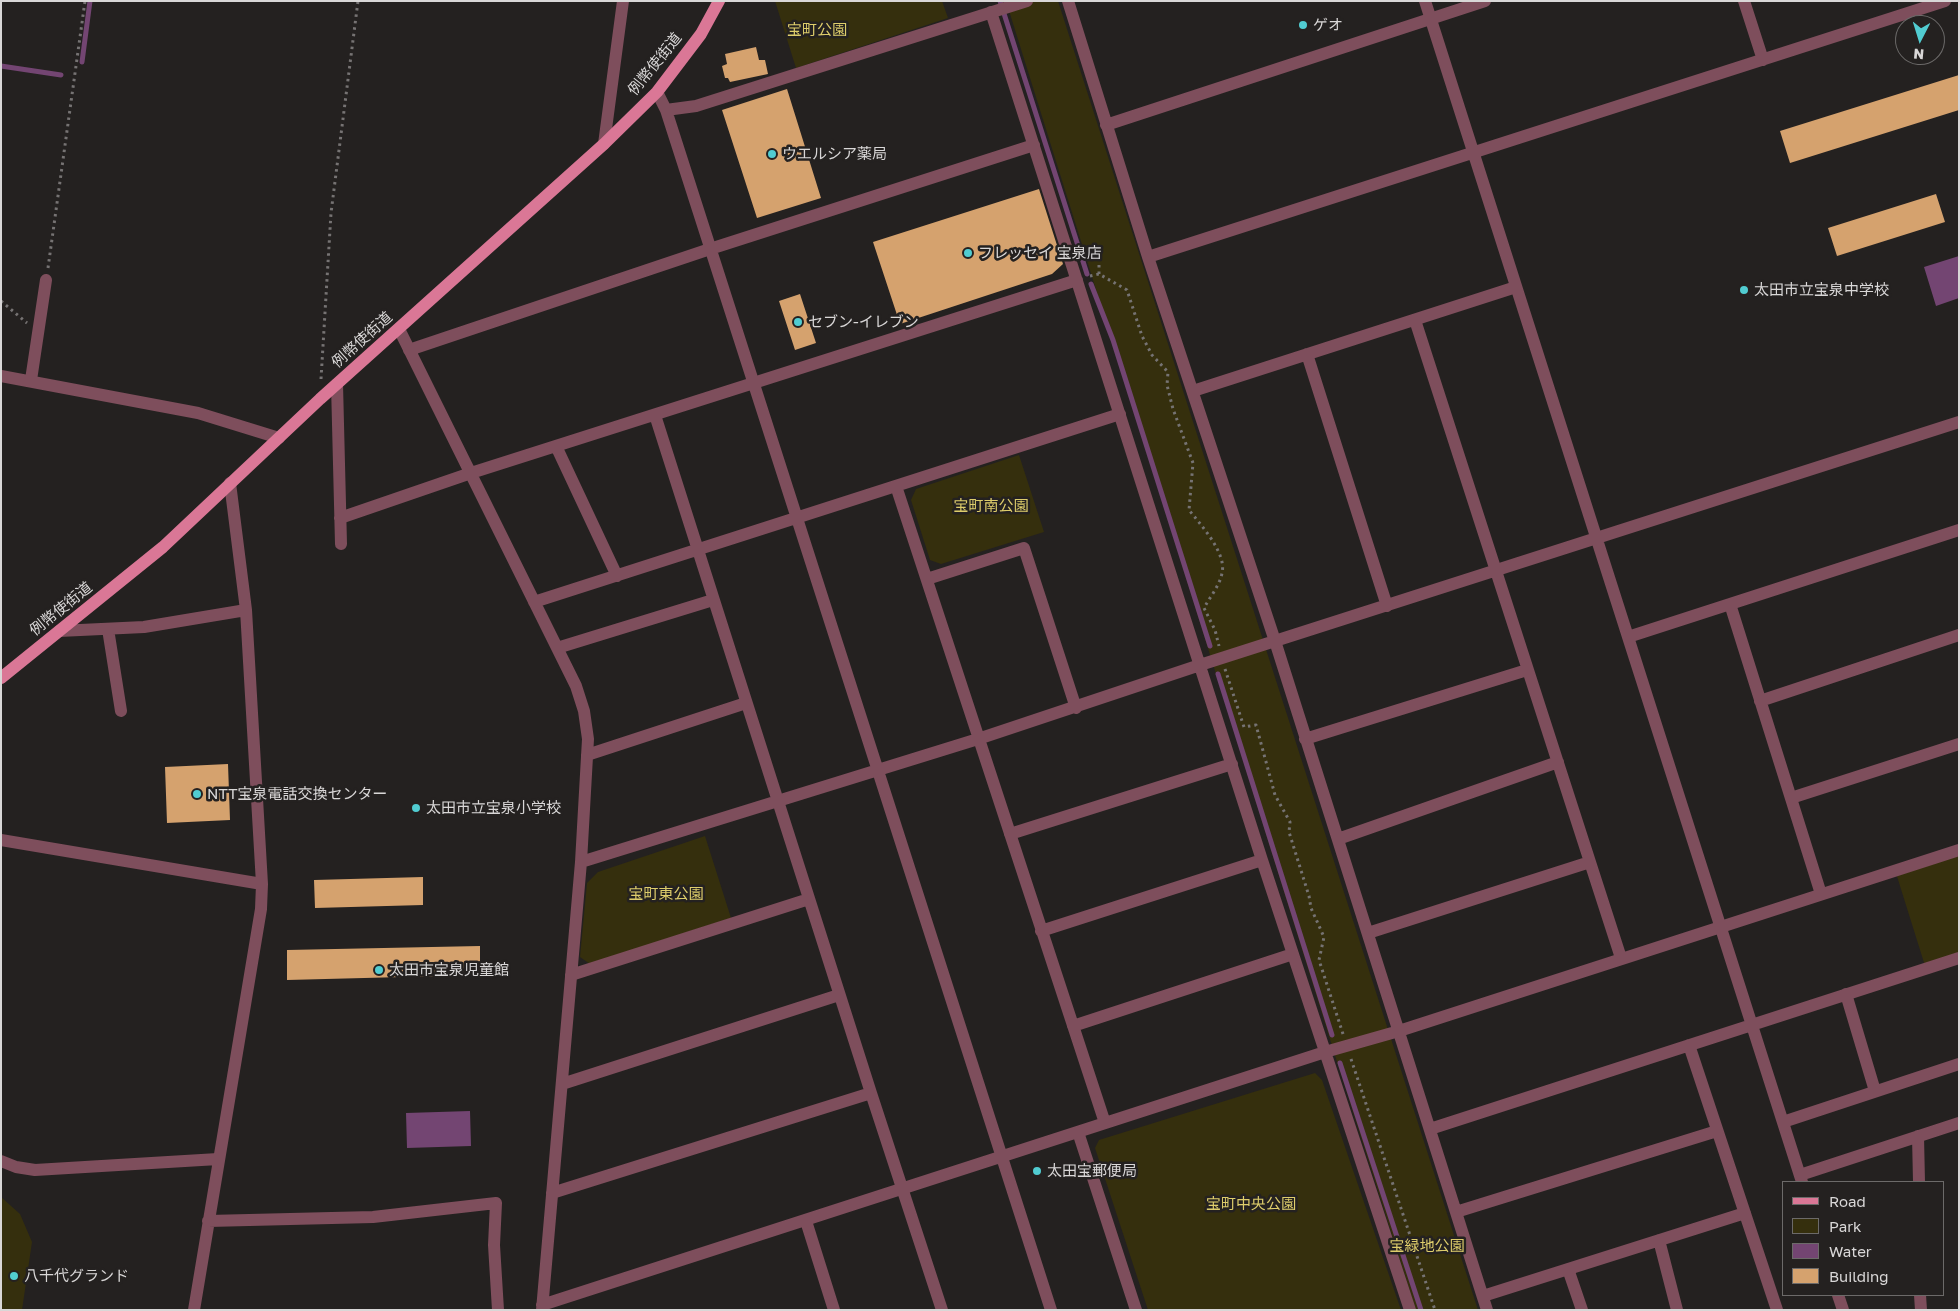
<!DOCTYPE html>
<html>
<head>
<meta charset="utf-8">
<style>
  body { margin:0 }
  #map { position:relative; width:1960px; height:1311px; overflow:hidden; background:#242120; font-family:"Golos Text",sans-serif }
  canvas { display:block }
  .frame { position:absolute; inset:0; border:2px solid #d9d7d7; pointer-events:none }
  .legend { position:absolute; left:1782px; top:1181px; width:162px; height:115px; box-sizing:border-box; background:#242120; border:1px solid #6c6a69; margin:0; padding:6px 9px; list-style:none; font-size:15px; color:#d9d7d7 }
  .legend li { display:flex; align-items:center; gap:10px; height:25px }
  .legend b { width:25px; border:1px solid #6c6a69 }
  .north { position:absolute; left:1895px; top:15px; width:50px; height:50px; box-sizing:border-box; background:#242120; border:1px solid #6c6a69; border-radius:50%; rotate:185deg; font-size:14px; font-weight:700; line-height:20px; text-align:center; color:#d9d7d7 }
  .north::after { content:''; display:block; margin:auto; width:18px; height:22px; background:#51ccd1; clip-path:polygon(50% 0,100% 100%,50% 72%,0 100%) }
</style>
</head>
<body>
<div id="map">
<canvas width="1960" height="1311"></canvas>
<div class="frame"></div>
<ul class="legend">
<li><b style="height:6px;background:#da7796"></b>Road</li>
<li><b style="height:14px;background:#352f0d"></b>Park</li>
<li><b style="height:14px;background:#734572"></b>Water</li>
<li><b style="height:14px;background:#d5a26e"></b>Building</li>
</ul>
<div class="north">N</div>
</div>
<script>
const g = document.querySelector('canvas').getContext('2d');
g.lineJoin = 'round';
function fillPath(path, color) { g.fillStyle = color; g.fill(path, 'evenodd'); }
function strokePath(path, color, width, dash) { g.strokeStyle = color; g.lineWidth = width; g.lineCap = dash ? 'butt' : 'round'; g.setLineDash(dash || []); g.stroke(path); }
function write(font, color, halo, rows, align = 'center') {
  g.font = font + ' "Golos Text","Noto Sans JP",sans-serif'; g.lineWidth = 5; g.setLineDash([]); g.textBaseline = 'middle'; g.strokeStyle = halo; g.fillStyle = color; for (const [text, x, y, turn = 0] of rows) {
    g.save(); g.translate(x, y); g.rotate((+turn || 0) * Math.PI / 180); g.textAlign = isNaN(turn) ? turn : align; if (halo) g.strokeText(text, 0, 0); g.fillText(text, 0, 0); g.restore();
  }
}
const green = new Path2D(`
  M775,1H942L948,18L796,68Z
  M1006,1H1058L1478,1310H1416L1338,1065Z
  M1019,455L1044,532L941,564L930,560L911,500L916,489Z
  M705,836L731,918L590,964L580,957L587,883L598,872Z
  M1959,850V958L1926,969L1895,870Z
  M1315,1073L1322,1080L1401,1310H1148L1095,1148L1099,1140Z
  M1,1197L20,1214L32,1242L22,1310H1Z`);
const water = new Path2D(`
  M1959,256V298L1936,306L1924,267Z
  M470,1111L471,1146L407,1148L406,1113Z`);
const stream = new Path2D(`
  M1000,1L1087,274
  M82,62L90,1
  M1,66L61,75
  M1091,284L1113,340L1210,646
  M1218,674L1332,1035
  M1340,1063L1421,1310`);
const building = new Path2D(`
  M756,47L759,60H765L768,74L730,82L728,78H725L722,66L727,64L725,54Z
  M1959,75V110L1790,163L1780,131Z
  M787,89L821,198L757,218L722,110Z
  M1039,189L1063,264L1052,274L900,324L873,242Z
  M1936,194L1945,222L1837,256L1828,228Z
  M800,294L816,343L795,350L779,301Z
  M228,764L230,820L167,823L165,767Z
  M423,877V905L315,908L314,880Z
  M480,946V975L287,980V950Z`);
const path = new Path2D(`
  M48,268L85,1
  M1099,274V252
  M1090,276L1099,274L1127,290L1142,336L1152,355L1168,372L1167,385L1173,409L1193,463L1189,510C1200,524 1227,553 1222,573C1220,585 1210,597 1204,608L1215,630L1219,646
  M1,301L27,323
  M321,379L331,213L358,1
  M1225,669L1244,727L1256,725L1275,795L1290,822L1289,832L1309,896L1311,908L1324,937L1319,960L1343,1034
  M1351,1059L1435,1310`);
const minor = new Path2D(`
  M1068,1L1148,257L1275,641L1487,1310
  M1425,1L1802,1182
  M1744,1L1763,60
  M991,12L1262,860L1410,1310
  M657,92L666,110L1051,1310
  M666,110L696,106L1027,1
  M1106,125L1485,1
  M604,144L623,1
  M1148,257L1945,1
  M1415,320L1621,958
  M399,329L576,686L584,711L588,739L581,862L542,1310
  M409,350L710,249L1034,145
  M1307,354L1387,606
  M1,376L198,413L279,438
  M31,380L46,280
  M337,384L341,544
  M1193,391L1516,287
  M655,415L871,1093L942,1310
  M556,446L617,576
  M896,486L1105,1123
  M340,518L471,473L1077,280
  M927,579L1024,548L1076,708
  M534,602L1120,414
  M1730,604L1821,894
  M108,629L121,711
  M59,631L144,627L246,610
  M1628,637L1959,530
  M557,648L713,600
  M1760,701L1959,635
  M1305,739L1527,670
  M587,755L746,703
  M1791,798L1959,744
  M1010,834L1232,764
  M1338,839L1558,762
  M1,840L262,884
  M581,862L978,739L1200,665L1959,422
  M1041,931L1262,860
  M1368,933L1590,862
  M571,975L809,899
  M1846,994L1875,1091
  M1073,1026L1293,954
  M1689,1045L1777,1310
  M562,1084L839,995
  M1783,1122L1959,1064
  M1430,1129L1959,958
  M1078,1132L1136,1310
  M1918,1136L1919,1182
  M1,1161L16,1167L35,1170L218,1159
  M1800,1175L1959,1123
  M552,1193L871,1093
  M1456,1212L1717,1131
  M208,1221L373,1217L496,1203L494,1245L498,1310
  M806,1221L834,1310
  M1659,1240L1677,1310
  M1568,1269L1582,1310
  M1838,1295L1843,1310
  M1920,1295L1921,1310
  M1483,1296L1745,1213
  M542,1305L1325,1052L1399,1031L1959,850
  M194,1310L261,909L262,884L246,610L230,483`);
const major = new Path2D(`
  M1,678L163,547L320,399L604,144L657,92L701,34L719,1`);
const markers = [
  [1303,25,5,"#51ccd1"],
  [772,154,5,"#51ccd1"],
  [968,253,5,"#51ccd1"],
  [1744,290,5,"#51ccd1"],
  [798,322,5,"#51ccd1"],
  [197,794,5,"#51ccd1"],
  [416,808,5,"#51ccd1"],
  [379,970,5,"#51ccd1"],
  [1037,1171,5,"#51ccd1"],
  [14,1276,5,"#51ccd1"]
];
const poiNames = [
  ["ゲオ",1313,25],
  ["ウエルシア薬局",782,154],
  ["フレッセイ 宝泉店",978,253],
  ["太田市立宝泉中学校",1754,290],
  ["セブン-イレブン",808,322],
  ["NTT宝泉電話交換センター",207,794],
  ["太田市立宝泉小学校",426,808],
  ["太田市宝泉児童館",389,970],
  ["太田宝郵便局",1047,1171],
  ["八千代グランド",24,1276]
];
const parkNames = [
  ["宝町公園",817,30],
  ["宝町南公園",991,506],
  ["宝町東公園",666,894],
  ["宝町中央公園",1251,1204],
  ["宝緑地公園",1427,1246]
];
const streetNames = [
  ["例幣使街道",655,64,-51],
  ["例幣使街道",362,340,-42],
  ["例幣使街道",61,609,-39]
];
fillPath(green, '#352f0d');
fillPath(water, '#734572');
strokePath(stream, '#734572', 5);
fillPath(building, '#d5a26e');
strokePath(path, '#767373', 3, [2.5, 4]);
strokePath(minor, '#7e4e5c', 12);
strokePath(major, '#da7796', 12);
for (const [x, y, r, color] of markers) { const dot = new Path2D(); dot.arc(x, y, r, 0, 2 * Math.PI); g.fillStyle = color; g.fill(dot); strokePath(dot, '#242120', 2); }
write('15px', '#d9d7d7', '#242120', poiNames, 'left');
write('15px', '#decd6b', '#242120', parkNames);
write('15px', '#d9d7d7', '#242120', streetNames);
</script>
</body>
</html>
